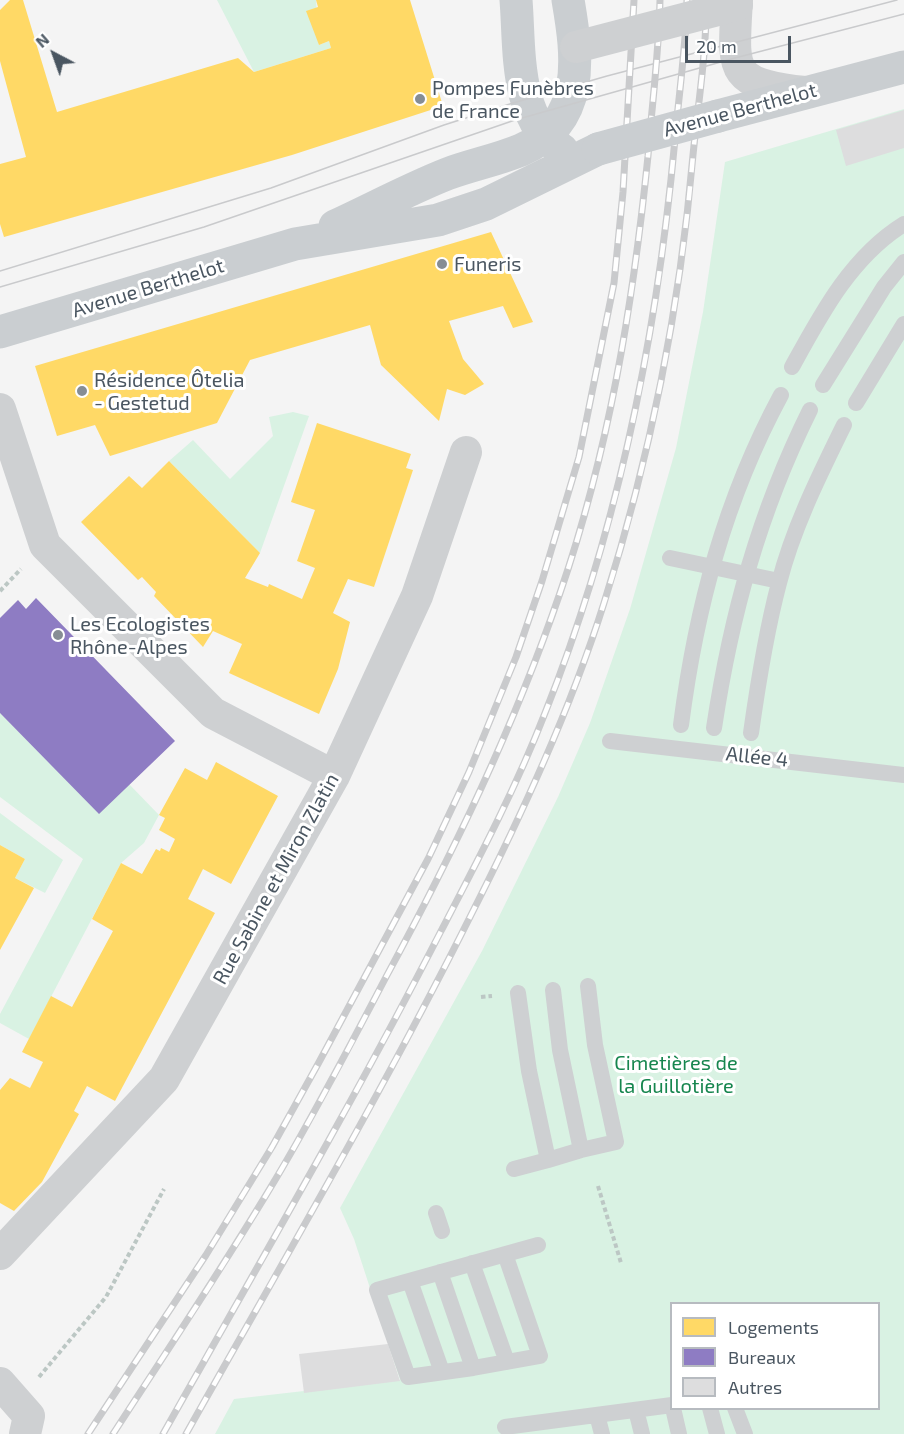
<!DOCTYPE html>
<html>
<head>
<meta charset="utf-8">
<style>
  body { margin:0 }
  #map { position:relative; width:904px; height:1434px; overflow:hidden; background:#f4f4f4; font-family:"Exo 2",sans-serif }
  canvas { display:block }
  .legend { position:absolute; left:670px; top:1302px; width:210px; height:108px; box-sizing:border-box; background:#fff; border:2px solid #b7bbc0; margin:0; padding:8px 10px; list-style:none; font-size:18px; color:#4a5661 }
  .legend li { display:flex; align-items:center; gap:12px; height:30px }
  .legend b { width:30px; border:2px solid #b7bbc0 }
  .north { position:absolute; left:24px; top:24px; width:60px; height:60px; -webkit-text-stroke:4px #fff; paint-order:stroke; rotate:319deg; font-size:16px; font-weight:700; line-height:24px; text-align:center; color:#4a5661 }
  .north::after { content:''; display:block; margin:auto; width:21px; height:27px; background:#4a5661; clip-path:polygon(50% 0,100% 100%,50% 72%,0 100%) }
  .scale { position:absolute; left:685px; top:36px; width:106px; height:27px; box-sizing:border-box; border:3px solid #4a5661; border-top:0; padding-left:8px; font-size:18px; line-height:21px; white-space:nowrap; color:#4a5661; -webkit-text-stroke:4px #fff; paint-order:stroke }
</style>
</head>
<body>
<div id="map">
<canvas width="904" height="1434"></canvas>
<ul class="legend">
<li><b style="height:16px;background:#ffd966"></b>Logements</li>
<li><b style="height:16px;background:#8e7cc3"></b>Bureaux</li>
<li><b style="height:16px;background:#ddddde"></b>Autres</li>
</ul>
<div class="north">N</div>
<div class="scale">20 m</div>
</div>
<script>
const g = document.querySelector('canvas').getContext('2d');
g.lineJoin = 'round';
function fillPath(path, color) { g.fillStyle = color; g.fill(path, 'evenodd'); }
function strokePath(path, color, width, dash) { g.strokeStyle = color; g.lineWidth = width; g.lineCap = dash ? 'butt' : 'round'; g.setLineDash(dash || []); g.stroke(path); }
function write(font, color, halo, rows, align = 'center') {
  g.font = font + ' "Exo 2",sans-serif'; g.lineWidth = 6; g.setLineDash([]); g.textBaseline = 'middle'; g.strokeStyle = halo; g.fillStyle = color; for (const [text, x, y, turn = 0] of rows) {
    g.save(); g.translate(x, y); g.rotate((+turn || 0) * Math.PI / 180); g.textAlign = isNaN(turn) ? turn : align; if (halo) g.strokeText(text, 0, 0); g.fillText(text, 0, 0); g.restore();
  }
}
const green = new Path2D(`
  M217,0H316L319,45L329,41L331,48L254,72Z
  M904,109V1434H215L234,1399L400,1380L354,1239L340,1208L482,951L558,797L590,723L630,609L676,448L703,312L725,162ZM672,1304H878V1408H672Z
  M293,412L309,416L260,553L169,461L193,440L230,479L273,436L269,417Z
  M0,713L99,813L129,784L159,815L144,843L121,863L29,1039L0,1023V1014L83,859L0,797Z
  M0,813L63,860L45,893L15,878L25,859L0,845Z`);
const homes = new Path2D(`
  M10,0H23L57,112L238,58L254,72L331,48L329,41L319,45L306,11L318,7L316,0H410L443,106L292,155L4,237L0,224V164L26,157L0,61V10Z
  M491,232L533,322L513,328L503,306L449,321L463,359L484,384L465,395L447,389L439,421L381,365L370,325L250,360L217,423L110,456L95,425L57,436L35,366Z
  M317,423L411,454L406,468L413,470L374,587L348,579L333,613L350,622L338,669L319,714L229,673L242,644L213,631L203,647L154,596L156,592L142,577L138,580L81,522L129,476L142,488L169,461L260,553L245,578L268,587L269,584L302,599L315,568L297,561L315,510L291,502Z
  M216,762L278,796L231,884L203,869L188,899L215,913L115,1101L87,1086L74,1111L79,1114L42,1182L14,1211L0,1203V1090L10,1078L30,1088L43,1062L22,1052L51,996L72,1007L113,931L92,919L121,863L142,874L156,849L160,851L161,848L169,852L175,839L159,830L165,818L159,815L185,768L207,780Z
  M0,845L25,859L15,878L34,888L0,950Z`);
const offices = new Path2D(`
  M36,598L175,741L99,814L0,713V618L18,600L26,609Z`);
const building = new Path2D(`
  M904,110V148L846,166L836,130Z
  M388,1344L400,1381L304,1393L299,1354Z`);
const path = new Path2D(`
  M0,591L21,569
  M481,997L492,996
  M598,1186L621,1263
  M39,1377L106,1297L164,1189`);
const lane = new Path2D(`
  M792,367C821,314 851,257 904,224
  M823,385L884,287L904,262
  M856,403L904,324
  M670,558L779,581
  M681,725C696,608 725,499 781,395
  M714,728C731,615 759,513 810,410
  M751,733C758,683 766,632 779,583C793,528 819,476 844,425
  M610,741L904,775
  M581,1150L616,1142L595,1045L588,986
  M548,1160L581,1150L560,1050L553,990
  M514,1169L548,1160L529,1071L518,993
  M436,1213L442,1231
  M472,1263L507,1362
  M440,1272L473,1368L408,1377L377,1290C431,1275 484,1260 538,1245
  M410,1281L442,1372
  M473,1368L540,1356L505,1254
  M673,1408L679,1434
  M710,1408L717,1434
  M735,1408L745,1434
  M636,1410L642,1434
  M597,1415L602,1434
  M505,1427L672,1405`);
const street = new Path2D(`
  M737,0C733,71 728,84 805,92
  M0,409L45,545L213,713L334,776
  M0,1254L164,1079L334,776L417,596L466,452
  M0,1383L29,1416L25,1434`);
const primary = new Path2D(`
  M516,0C520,49 514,120 562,150
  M718,116L904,67
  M335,226C372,209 409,189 447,174C471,165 497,160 521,150C586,122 578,58 568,0
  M0,332L295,244L438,220L486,204L598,149`);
const tram = new Path2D(`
  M0,271L271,188L444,125L513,103L607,76L897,0
  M0,287L204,227L515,120L735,58L904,14`);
const rail = new Path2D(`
  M88,1434L206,1255L272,1147L318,1064L428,859L469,772L516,657L542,581L579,457L614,283L623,192L634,0
  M113,1434C170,1346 228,1260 281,1170C318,1107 352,1042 386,977C453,853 514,727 560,593C609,451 633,304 648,156C652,104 659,52 660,0
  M163,1434C257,1267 354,1101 441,931C478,860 516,788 545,713C618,530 657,336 675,139C679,93 686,46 687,0
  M186,1434C282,1263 382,1093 470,917C521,816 570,711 604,603C650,458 680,307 693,155C698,104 707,51 706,0`);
const streetBridge = new Path2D(`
  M576,47L737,5`);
const primaryBridge = new Path2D(`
  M598,149L718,116`);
const markers = [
  [420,99,6,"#868d94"],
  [442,264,6,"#868d94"],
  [82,391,6,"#868d94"],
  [58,635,6,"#868d94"]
];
const poiNames = [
  ["Pompes Funèbres",432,88],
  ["de France",432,111],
  ["Funeris",454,264],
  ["Résidence Ôtelia",94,380],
  ["- Gestetud",94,403],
  ["Les Ecologistes",70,624],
  ["Rhône-Alpes",70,647]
];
const streetNames = [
  ["Avenue Berthelot",740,110,-15],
  ["Avenue Berthelot",148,288,-17],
  ["Allée 4",757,757,6],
  ["Rue Sabine et Miron Zlatin",276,879,-61]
];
const parkNames = [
  ["Cimetières de",676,1063],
  ["la Guillotière",676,1086]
];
fillPath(green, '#d9f2e3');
fillPath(homes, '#ffd966');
fillPath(offices, '#8e7cc3');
fillPath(building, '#ddddde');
strokePath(path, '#bcc7c4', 4, [4.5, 3]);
strokePath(lane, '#ced0d2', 16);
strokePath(street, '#ced0d2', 32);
strokePath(primary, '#caced1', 33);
strokePath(tram, '#c9cacc', 1.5);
strokePath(rail, '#c9cacc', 7);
strokePath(rail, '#fff', 4.5, [14]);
strokePath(streetBridge, '#ced0d2', 32);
strokePath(primaryBridge, '#caced1', 33);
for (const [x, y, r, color] of markers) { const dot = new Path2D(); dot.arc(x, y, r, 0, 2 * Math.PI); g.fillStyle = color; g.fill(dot); strokePath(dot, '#fff', 2); }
write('20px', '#4a5661', '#fff', poiNames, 'left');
write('20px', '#4a5661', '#fff', streetNames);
write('20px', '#17864f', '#fff', parkNames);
</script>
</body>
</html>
